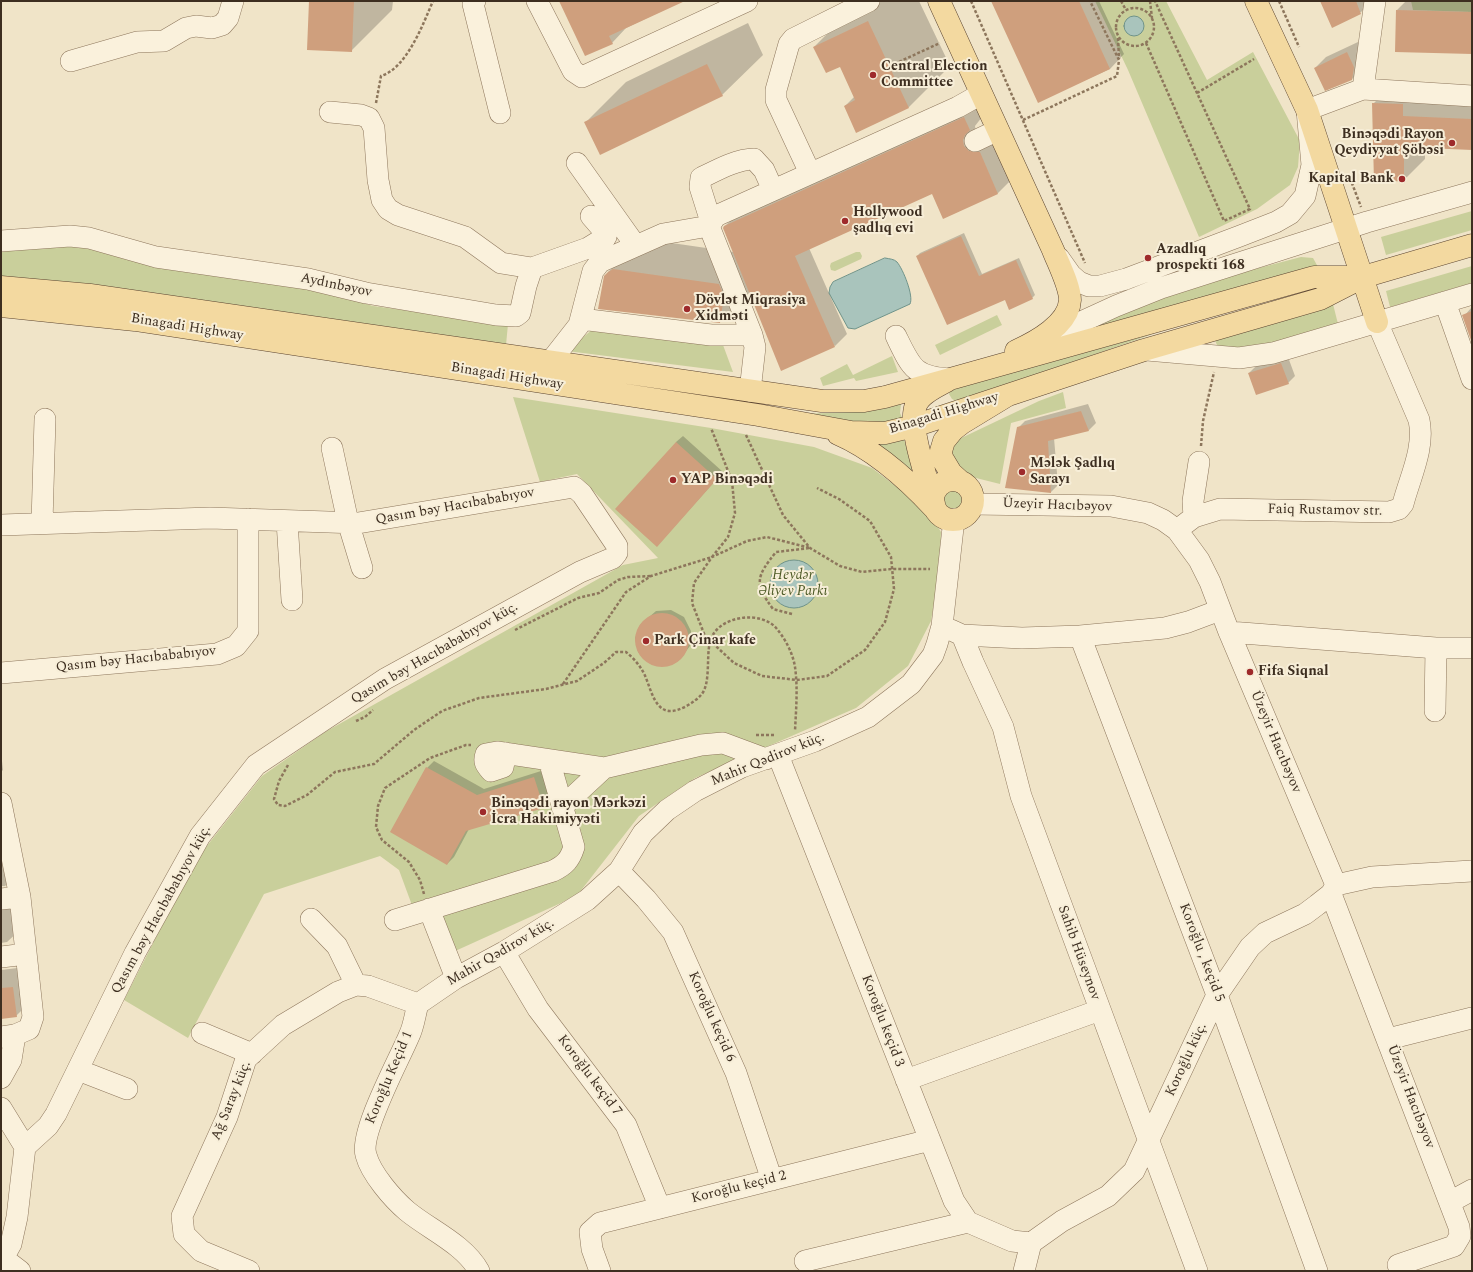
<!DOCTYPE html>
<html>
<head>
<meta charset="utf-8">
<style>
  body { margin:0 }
  #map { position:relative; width:1473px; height:1272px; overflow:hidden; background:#f0e4c8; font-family:Spectral,serif }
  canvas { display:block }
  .frame { position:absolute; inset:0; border:2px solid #3d2e20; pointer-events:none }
</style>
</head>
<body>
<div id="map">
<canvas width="1473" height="1272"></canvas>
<div class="frame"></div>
</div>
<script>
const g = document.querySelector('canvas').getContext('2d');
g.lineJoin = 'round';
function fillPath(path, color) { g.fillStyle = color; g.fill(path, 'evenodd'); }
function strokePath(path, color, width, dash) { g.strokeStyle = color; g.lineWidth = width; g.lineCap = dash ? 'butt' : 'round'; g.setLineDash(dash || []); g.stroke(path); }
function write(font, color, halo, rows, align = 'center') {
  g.font = font + ' Spectral,serif'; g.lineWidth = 4; g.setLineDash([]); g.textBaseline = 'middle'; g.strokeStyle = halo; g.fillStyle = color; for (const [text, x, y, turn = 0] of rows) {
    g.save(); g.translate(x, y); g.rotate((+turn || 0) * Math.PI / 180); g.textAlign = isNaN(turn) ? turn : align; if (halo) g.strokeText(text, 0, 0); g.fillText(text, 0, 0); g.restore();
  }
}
const green = new Path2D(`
  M1095,1H1166L1207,80L1253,52L1300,141L1298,167L1290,185L1257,209L1199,237L1128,70Z
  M1411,1H1472V12L1413,10Z
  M1472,211V230L1386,255L1381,237Z
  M77,243L332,294L373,306L508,324L506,345L1,279V248Z
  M856,252H860L862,256L861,259L835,271L831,270L830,266L831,263Z
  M1301,257L1313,258L1318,267L1066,339L1116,313L1236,274Z
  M1472,266V283L1390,307L1386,291Z
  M1333,304L1338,324L1261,348H1218L1215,340Z
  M997,315L1002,325L940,355L935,345Z
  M594,328L723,345L733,372L567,351Z
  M1153,334L958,402L952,399L949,394L952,388Z
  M892,356L898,372L856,381L854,378L823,386L820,378L847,364L853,375Z
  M1063,392L1066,408L1011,423L1000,484L960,474L949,454L955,441L1039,401Z
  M513,397L711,428L814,447L872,468L910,497L931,516L941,532L940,569L931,621L908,666L856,708L695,778L639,816L579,893L561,903L453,952L413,908L399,870L380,856L264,894L188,1038L124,1000L195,861L262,776L325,732L623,565L658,558L577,474L540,482Z
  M901,404L900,413L904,422L864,425L800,414L855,412Z
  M904,440L921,481L866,442Z
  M941 499a12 12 0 1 1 24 0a12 12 0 1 1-24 0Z`);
const water = new Path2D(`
  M1124 26a10 10 0 1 1 20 0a10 10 0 1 1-20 0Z
  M885,258C890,259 894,259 897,262C903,269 914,296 910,304L855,329L848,328L829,293L830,287L833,282Z
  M770 584a24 24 0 1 1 48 0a24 24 0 1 1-48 0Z`);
const shadow = new Path2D(`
  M310,1H393L392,10L351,51Z
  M561,1H683L626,28L612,43Z
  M866,1H919L950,66L909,107L857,132L845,106L855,96L840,65L814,47L855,6Z
  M992,1H1099L1124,54L1110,69L1039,101Z
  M1321,1H1372L1361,12L1333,26Z
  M1406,1H1472V53L1397,10Z
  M748,23L763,55L722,95L586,122L626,82Z
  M1358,42L1364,56L1362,69L1352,79L1315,68L1326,57Z
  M1394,83L1472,98V149L1425,147V159L1404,180L1373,104Z
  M977,106L982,117L975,126L976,133L992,140L1010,181L998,193L944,218L933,193L809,248L847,334L835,346L750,292L720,322L608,272L639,242L644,239L734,252L725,226L738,213Z
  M964,233L982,274L1019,258L1035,295L1032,298H1005L917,256L920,253Z
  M1472,307V340L1464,316Z
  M1288,357L1295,376L1288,383L1249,373L1256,366Z
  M1088,404L1096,423L1089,430L1054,438L1058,485L1051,492L1007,487L1018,428L1025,421Z
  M683,436L723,472L664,538L676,442Z
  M671,610L684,617L691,631L690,646L678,661L663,666L649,663L638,652L635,638L641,624L656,611Z
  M1,752L3,770L1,772Z
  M434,761L484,789L541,771L551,801L544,807L469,829L454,857L447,864L427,768Z
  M9,862L12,879L5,886H1V863Z
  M7,893L22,928L7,942L1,943V894Z
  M34,966L37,995L16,1016L1,1018V970Z`);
const building = new Path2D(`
  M309,1H354L352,52L307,50Z
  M559,1H685L609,36L613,44L585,56Z
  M991,1H1079L1110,69L1038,103Z
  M1320,1H1356L1361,14L1332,28Z
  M1396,10L1472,12V54L1395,52Z
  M868,21L909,108L856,133L844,106L855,100L840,67L826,73L813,47Z
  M1347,52L1354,67L1352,80L1325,91L1314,68Z
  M707,64L723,96L600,155L584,122Z
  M1372,103L1403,104V116L1472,119V150L1404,147V181L1374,182Z
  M964,117L970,130L965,135L963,140L964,146L969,151L980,152L998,194L943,219L932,194L795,256L835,347L781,371L723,228L724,226Z
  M961,236L979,276L1016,260L1033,299L1009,310L1005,300L947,325L916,256Z
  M613,269L719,284L724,296L720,323L598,309L604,276L608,272Z
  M1472,311V343L1462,315Z
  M1281,363L1289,384L1256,395L1248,373Z
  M1081,411L1089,431L1048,441L1051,493L1005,488L1017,427Z
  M676,442L717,479L657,547L615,509Z
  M635 640a27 27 0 1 1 54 0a27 27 0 1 1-54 0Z
  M426,767L477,795L534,777L544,808L466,831L447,865L390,832Z
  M13,987L17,1017L1,1019V988Z`);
const path = new Path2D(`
  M971,1L1085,263
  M1121,1L1126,10
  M1150,1L1152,18
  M1279,1L1299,47
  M1116 27a19 19 0 1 1 38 0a19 19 0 1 1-38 0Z
  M1118,38L1119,59
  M1146,43L1224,221L1250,209L1155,1
  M890,66L940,43
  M1197,93L1254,59
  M376,103L381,76C407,68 423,24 433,1
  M1023,120L1117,76L1119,60L1090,1
  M1350,178L1361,207
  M746,435L783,515L810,548L840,566L862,572L892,569H930
  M1201,446L1203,421L1214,372
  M792,614L773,609C754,583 756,577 776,552L810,548L767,537L747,541L712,557L694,583L692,603L705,636L734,663L762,676L797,680L827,676L865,650L885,622L894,589L891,557L870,521L839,499L817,488
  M515,630L578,598L599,593L618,580L628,577L651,576
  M563,684L626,592L651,576L712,557L728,537L735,513L732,481L711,428
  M356,721L365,717L373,710
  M756,735H775
  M288,765L279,781L274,799L278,805L285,806L307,795L335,772L374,764L414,730L442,711L479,698L546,689L577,681L604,663L616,652H626C632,657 638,663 642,670C650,682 652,709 669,711C679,712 695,702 701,695C711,684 706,657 710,642C716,616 761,609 777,629C786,640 793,654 795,667C798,688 796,710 795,731
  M424,894L420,880L409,862L382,840L376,827L378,806L385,788L430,758L466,745H471`);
const minor = new Path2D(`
  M475,1L473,4L500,113
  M537,1L573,71L582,77L747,1
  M71,61L137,42L164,41L186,28L196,26L212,28L222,25L228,18L233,1
  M1363,89L1375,1
  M330,112L361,115L369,118L374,128L378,180L382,200L388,209L398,215L465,237L501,263L532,268
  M975,141L998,130
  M577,163L636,246
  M810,173L776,100V90L789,44L793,39L869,1
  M711,222L700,187L701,178C717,170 737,159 754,159L764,170L773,190
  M1,241L70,236L89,238L156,257L308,279L366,293L496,315L516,316L520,313L526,286L532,268L588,248L606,237L604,231L591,216
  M1059,258L1071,275L1079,282L1089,286H1100L1126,279L1240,236L1276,222L1290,214L1305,196L1312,165L1307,110L1363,89L1472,96
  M1445,302L1472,379
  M581,319L711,335H752
  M896,336C911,367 914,377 950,379
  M1044,339L1116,306L1161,288L1367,222L1472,192
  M1147,350L1239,358L1273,353L1472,294
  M550,362L579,325L593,271L600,262L663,234L709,226
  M750,391L755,347L752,335L709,226L716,216L958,107L981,94
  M332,448L348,522L362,568
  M973,504L1111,506L1148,513L1163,520L1177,530L1199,560L1210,582L1229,632L1336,885
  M1194,517L1193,501L1199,462
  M287,521L292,600
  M42,523L45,419
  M1,525L210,518L358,523L574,487L582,494L617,546V553L613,558L580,572L385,679L256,765L200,836L135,953L56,1114L48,1126L25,1147L17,1217L11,1244L1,1262
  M1177,530L1194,517L1220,509L1389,512L1399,509L1403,504C1410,477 1425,448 1419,420L1377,322
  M951,630L962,635L1022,638L1080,636L1165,628L1188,622L1220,610
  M1229,632L1436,648H1472
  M962,635L973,662L1003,727L1021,796L1197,1271
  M1080,636L1217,995L1317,1271
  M1,673L217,654L236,646L248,631V519
  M1435,711L1436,648
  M506,753L503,767L491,771C486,765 483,762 486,754L497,752L604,768L701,745L723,743L766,759
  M778,755L954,1201L968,1222L1012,1241L1031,1243
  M1,803L20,897L33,1017L29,1029L15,1035L1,1037
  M562,807L604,768
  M619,871L646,899L673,932L736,1073L772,1180
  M1331,894L1459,1227L1460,1236L1454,1246L1398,1265
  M1,899L20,897
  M429,909L456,978
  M311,919L337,946L356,985
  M395,920L553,871C565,865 570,860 574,847L549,760
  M504,952L538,1009L626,1125L660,1208
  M1,957L26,954
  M418,1004L456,978L504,952L587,900L619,871L643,833L667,810L695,791L742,767L815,741L868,717L911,684L933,655L937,644L942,626L954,519
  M418,1004C415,1014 414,1026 409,1036C399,1060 359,1133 366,1155C371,1174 393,1199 407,1211C430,1230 464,1244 479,1271
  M202,1033L252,1054
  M1388,1039L1472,1018
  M78,1070L127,1089
  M1,1078L11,1060L15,1035
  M906,1080L1100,1010
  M1,1108L25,1147
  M1450,1202L1472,1190
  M3,1258L20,1271
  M805,1261L968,1222
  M249,1271L201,1251L184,1234L182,1216L227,1117L246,1059L283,1025L338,992L356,985L368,986L418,1004
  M600,1271L592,1249L590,1232L600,1223L930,1140
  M1024,1271L1031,1243L1062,1221L1108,1196L1134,1171L1217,995L1250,947L1265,933L1305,914L1317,905L1331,894L1336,885L1372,877L1472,871`);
const major = new Path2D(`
  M939,1L1053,250C1058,263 1070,286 1070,300C1069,324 1036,342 1016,351
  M1256,1L1307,110L1377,322
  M1,287L90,295L822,401H864L885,397L950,379
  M1,306L135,320L758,415L851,432L885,433L914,426L1008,395
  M838,434C875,450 907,479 934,508
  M933 500a20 20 0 1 1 40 0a20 20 0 1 1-40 0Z
  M961,482L951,473L942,458L941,451L944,441L953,430L962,423L1008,395L1144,350L1320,299L1363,277L1472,245
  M934,504C928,482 907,425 916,405C921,392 939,386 950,379L1314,277H1358`);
const markers = [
  [873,75,4,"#9e2a2b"],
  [1452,143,4,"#9e2a2b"],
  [1402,179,4,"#9e2a2b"],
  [845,221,4,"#9e2a2b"],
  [1148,258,4,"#9e2a2b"],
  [687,309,4,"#9e2a2b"],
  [1022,472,4,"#9e2a2b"],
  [673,480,4,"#9e2a2b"],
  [646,641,4,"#9e2a2b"],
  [1250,672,4,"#9e2a2b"],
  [483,812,4,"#9e2a2b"]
];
const poiNames = [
  ["Central Election",881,67],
  ["Committee",881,83],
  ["Binəqədi Rayon",1444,135,"right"],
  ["Qeydiyyat Şöbəsi",1444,151,"right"],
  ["Kapital Bank",1394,179,"right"],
  ["Hollywood",853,213],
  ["şadlıq evi",853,229],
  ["Azadlıq",1156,250],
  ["prospekti 168",1156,266],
  ["Dövlət Miqrasiya",695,301],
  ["Xidməti",695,317],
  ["Mələk Şadlıq",1030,464],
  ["Sarayı",1030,480],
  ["YAP Binəqədi",681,480],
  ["Park Çinar kafe",654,641],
  ["Fifa Siqnal",1258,672],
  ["Binəqədi rayon Mərkəzi",491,804],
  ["İcra Hakimiyyəti",491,820]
];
const streetNames = [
  ["Aydınbəyov",336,286,12],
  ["Binagadi Highway",187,328,9],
  ["Binagadi Highway",507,377,9],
  ["Binagadi Highway",944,414,-17],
  ["Üzeyir Hacıbəyov",1057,506,2],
  ["Qasım bəy Hacıbababıyov",455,507,-10],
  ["Faiq Rustamov str.",1325,511,1],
  ["Qasım bəy Hacıbababıyov küç.",435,654,-30],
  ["Qasım bəy Hacıbababıyov",136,660,-6],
  ["Üzeyir Hacıbəyov",1275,742,67],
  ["Mahir Qədirov küç.",768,760,-22],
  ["Qasım bəy Hacıbababıyov küç.",162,910,-61],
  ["Mahir Qədirov küç.",501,953,-30],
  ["Sahib Hüseynov",1078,953,70],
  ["Koroğlu , keçid 5",1201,953,69],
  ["Koroğlu keçid 6",711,1017,66],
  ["Koroğlu keçid 3",882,1021,69],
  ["Koroğlu küç.",1187,1060,-65],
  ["Koroğlu keçid 7",589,1076,53],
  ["Koroğlu Keçid 1",390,1078,-67],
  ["Üzeyir Hacıbəyov",1410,1097,69],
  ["Ağ Saray küç.",232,1101,-68],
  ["Koroğlu keçid 2",739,1188,-14]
];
const parkNames = [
  ["Heydər",793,576],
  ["Əliyev Parkı",793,592]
];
fillPath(green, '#c9cf9b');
fillPath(water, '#a9c4bc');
strokePath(water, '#6f938a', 1);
fillPath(shadow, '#0003');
fillPath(building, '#cf9f7d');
strokePath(minor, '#8d765c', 22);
strokePath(major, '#5b4430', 23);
strokePath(path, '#8d765c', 2.5, [3, 2]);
strokePath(minor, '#faf1dc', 21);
strokePath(major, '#f3d9a0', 22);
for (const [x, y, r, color] of markers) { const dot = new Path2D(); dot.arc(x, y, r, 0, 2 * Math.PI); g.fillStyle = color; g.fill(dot); strokePath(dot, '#f7eed8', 1.5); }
write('bold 14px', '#3d2e20', '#f7eed8', poiNames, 'left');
write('14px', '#3d2e20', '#f7eed8', streetNames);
write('italic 14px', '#4d5a26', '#f7eed8', parkNames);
</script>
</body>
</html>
